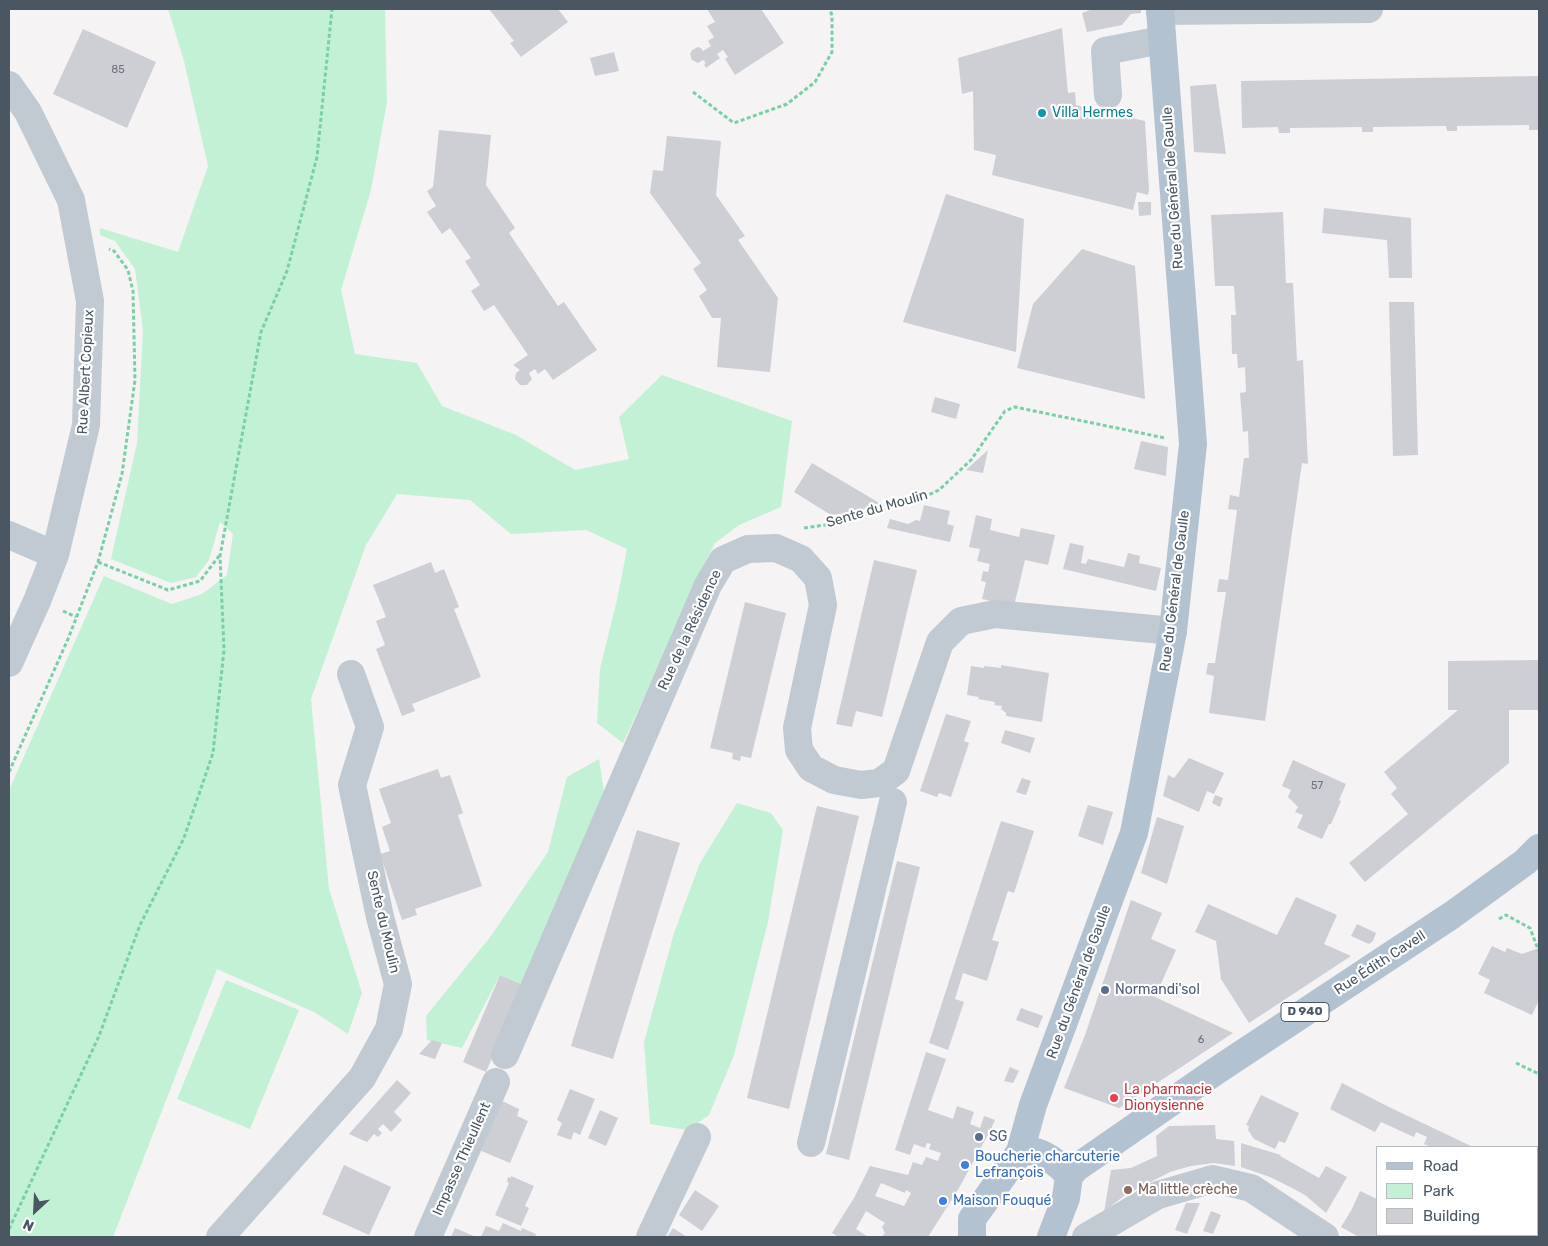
<!DOCTYPE html>
<html>
<head>
<meta charset="utf-8">
<style>
  body { margin:0 }
  #map { position:relative; width:1548px; height:1246px; overflow:hidden; background:#f5f3f3; font-family:Rubik,sans-serif }
  canvas { display:block }
  .frame { position:absolute; inset:0; border:10px solid #4a5661; pointer-events:none }
  .legend { position:absolute; left:1376px; top:1146px; width:162px; height:90px; box-sizing:border-box; background:#fff; border:1px solid #b7bbc0; margin:0; padding:6px 9px; list-style:none; font-size:15px; color:#4a5661 }
  .legend li { display:flex; align-items:center; gap:10px; height:25px }
  .legend b { width:25px; border:1px solid #b7bbc0 }
  .north { position:absolute; left:10px; top:1186px; width:50px; height:50px; -webkit-text-stroke:4px #fff; paint-order:stroke; rotate:205deg; font-size:14px; font-weight:700; line-height:20px; text-align:center; color:#4a5661 }
  .north::after { content:''; display:block; margin:auto; width:18px; height:22px; background:#4a5661; clip-path:polygon(50% 0,100% 100%,50% 72%,0 100%) }
</style>
</head>
<body>
<div id="map">
<canvas width="1548" height="1246"></canvas>
<div class="frame"></div>
<ul class="legend">
<li><b style="height:6px;background:#b3c2d1"></b>Road</li>
<li><b style="height:14px;background:#c3f1d5"></b>Park</li>
<li><b style="height:14px;background:#cdcfd5"></b>Building</li>
</ul>
<div class="north">N</div>
</div>
<script>
const g = document.querySelector('canvas').getContext('2d');
g.lineJoin = 'round';
function fillPath(path, color) { g.fillStyle = color; g.fill(path, 'evenodd'); }
function strokePath(path, color, width, dash) { g.strokeStyle = color; g.lineWidth = width; g.lineCap = dash ? 'butt' : 'round'; g.setLineDash(dash || []); g.stroke(path); }
function write(font, color, halo, rows, align = 'center') {
  g.font = font + ' Rubik,sans-serif'; g.lineWidth = 4.5; g.setLineDash([]); g.textBaseline = 'middle'; g.strokeStyle = halo; g.fillStyle = color; for (const [text, x, y, turn = 0] of rows) {
    g.save(); g.translate(x, y); g.rotate((+turn || 0) * Math.PI / 180); g.textAlign = isNaN(turn) ? turn : align; if (halo) g.strokeText(text, 0, 0); g.fillText(text, 0, 0); g.restore();
  }
}
const green = new Path2D(`
  M168,9H385L387,102L371,190L341,290L355,354L417,363L442,406L516,435L575,470L629,459L619,417L662,375L792,421L781,507L739,525L715,543L623,743L597,723L600,669L617,600L627,549L586,530L511,534L470,500L397,494L366,545L311,699L329,889L362,993L348,1034L314,1012L217,969L113,1237H9V790L104,576L172,604L202,594L227,575L233,534L220,522L209,560L196,577L171,583L111,559L137,443L143,330L135,269L115,241L100,235V228L178,252L208,166L184,61Z
  M599,759L604,792L523,985L500,975L462,1048L427,1040L426,1016L491,936L548,852L567,777Z
  M737,803L771,813L783,830L768,922L734,1055L709,1115L688,1130L650,1124L644,1042L674,933L700,863Z
  M226,980L299,1010L250,1129L177,1099Z`);
const building = new Path2D(`
  M489,9H558L568,22L521,57L510,43L514,41Z
  M707,9H761L784,43L735,75L725,59L728,57L723,50L717,54L720,58L706,68L704,64L706,63L703,60L698,63L692,60L690,54L692,50L698,47L701,48L703,51L711,46L708,41L714,37L707,26L715,22Z
  M1090,9H1141V13L1131,14L1122,25L1087,32L1082,13L1090,10Z
  M1062,28L1068,93L1075,92L1076,105L1145,121L1149,190L1148,195L1137,192L1133,210L992,175L996,155L974,150L973,91L962,94L958,58Z
  M83,29L156,62L127,128L53,94Z
  M614,52L619,71L595,76L590,58Z
  M1539,76V130H1529V125L1457,126V131H1447L1446,126L1373,127V132H1362V127L1290,128V133H1279L1278,127L1242,128L1241,81Z
  M1216,84L1226,154L1194,152L1190,86Z
  M439,130L491,135L486,185L515,228L509,233L558,306L564,302L597,350L553,380L545,369L538,374L535,369L529,373L532,379L527,385H520L515,379L516,373L520,370L513,365L528,355L494,305L484,311L471,291L480,285L465,261L471,258L450,228L442,234L427,212L436,206L427,191L433,187Z
  M667,136L721,141L716,195L745,236L738,240L778,298L770,372L717,367L721,318H712L699,296L707,290L693,269L701,263L650,193L653,170L663,171Z
  M946,194L1024,219L1016,352L903,322Z
  M1138,202H1151V215L1139,216Z
  M1324,208L1411,218L1412,278H1389L1387,240L1322,233Z
  M1283,212L1286,283H1293L1297,361L1303,360L1308,464L1302,463L1265,721L1209,713L1214,676L1206,674L1208,663H1215L1226,592H1217L1219,579L1228,580L1237,510L1228,509L1230,495L1239,497L1244,458H1249L1248,431L1243,432L1240,393L1246,392L1245,367L1238,368L1237,354H1232L1231,315H1236L1234,286H1215L1211,215Z
  M1082,249L1135,266L1145,399L1017,368L1033,304Z
  M1389,302H1414L1418,455L1393,456Z
  M935,397L960,404L956,419L931,412Z
  M1141,441L1168,447L1166,476L1134,469Z
  M988,450L983,473L966,470Z
  M812,463L881,504L848,513L831,515L794,492Z
  M924,505L950,511L947,524L954,526L950,542L887,528L890,519L908,524L916,520L920,521Z
  M976,515L992,519L990,530L1019,537L1021,528L1055,535L1048,565L1025,560L1014,606L982,599L986,582L981,581L983,571L988,572L990,564L977,561L980,549L969,547Z
  M1070,543L1084,546L1081,563L1086,564L1088,559L1124,567L1128,553L1140,556L1139,563L1161,568L1156,591L1063,569Z
  M874,560L917,570L882,717L856,711L852,727L836,724Z
  M431,562L435,573L444,569L459,607L454,609L481,677L412,704L415,711L402,716L376,649L385,645L376,621L386,617L373,585Z
  M745,602L786,613L751,758L741,756L740,761L732,759L733,753L710,748Z
  M1539,660V710H1509V763L1365,882L1349,863L1408,814L1391,794L1397,788L1384,772L1458,710H1448V661Z
  M1001,665L1049,673L1042,722L1006,716V713L1001,709L1002,706L994,705L995,702L978,699L979,697L967,695L971,666L984,668V666L1001,668Z
  M946,714L971,721L964,741L969,743L951,797L939,793L937,797L920,791Z
  M1005,730L1035,738L1030,753L1001,743Z
  M1189,758L1224,773L1214,794L1207,791L1199,812L1163,796L1168,775L1174,778Z
  M1293,760L1346,784L1339,800L1341,801L1331,824H1329L1322,839L1297,828L1303,815L1295,812L1298,807L1288,797L1291,790L1282,786Z
  M438,769L441,778L450,775L463,813L458,815L482,886L415,909L417,915L402,920L380,854L390,851L382,827L391,823L379,789Z
  M1022,778L1031,781L1026,795L1016,792Z
  M1215,795L1223,798L1220,807L1212,803Z
  M1088,805L1113,812L1103,845L1078,836Z
  M817,806L859,816L789,1109L747,1098Z
  M1157,817L1184,826L1167,884L1141,873Z
  M1001,821L1034,831L1014,893L1008,891L992,940L999,942L987,981L963,973L955,999L964,1002L948,1050L929,1043Z
  M637,830L680,843L613,1059L571,1046Z
  M897,861L920,867L849,1160L826,1154Z
  M1296,897L1337,915L1324,944L1351,956L1249,1023L1221,979L1216,941L1195,932L1208,904L1277,935Z
  M1131,900L1162,913L1151,939L1176,950L1155,997L1233,1033L1119,1108L1064,1088L1085,1035Z
  M1357,924L1376,933L1373,941L1369,944L1351,936Z
  M1492,946L1505,952L1507,948L1522,954L1539,948V1000L1532,1015L1484,993L1490,980L1478,974Z
  M500,975L523,985L486,1072L463,1062Z
  M1021,1008L1043,1016L1038,1028L1016,1020Z
  M432,1040L442,1043L435,1059L419,1054Z
  M926,1052L946,1059L928,1110L953,1119L957,1106L974,1112L970,1124L980,1128L984,1116L995,1120L990,1131L959,1188L928,1237H882L885,1233L882,1227L885,1223L866,1211L856,1229L868,1237H839L832,1233L854,1198L870,1166L908,1175L913,1162L922,1165L926,1157L938,1161L941,1153L929,1149L931,1144L927,1143L925,1148L914,1144L910,1155L895,1150ZM881,1183L905,1193L906,1190L911,1193L904,1206L875,1196Z
  M1010,1067L1019,1071L1013,1083L1004,1081Z
  M397,1080L411,1093L394,1112L402,1120L391,1132L383,1124L378,1129L382,1133L378,1137L374,1134L367,1142L349,1134Z
  M1342,1083L1389,1107L1473,1147H1431L1424,1144L1427,1137L1416,1132L1414,1137L1381,1122L1375,1132L1330,1109Z
  M570,1089L595,1099L580,1135L574,1132L571,1140L557,1135L562,1123L557,1120Z
  M1261,1095L1299,1113L1285,1143L1279,1141L1275,1149L1254,1139L1248,1130L1249,1126L1246,1125Z
  M500,1100L519,1109L517,1116L528,1121L510,1163L479,1150Z
  M600,1110L618,1118L606,1146L588,1138Z
  M1215,1125L1216,1139L1234,1141L1235,1166L1214,1163L1191,1166L1170,1172L1125,1195L1104,1212L1111,1170L1131,1168L1157,1156L1156,1136L1169,1126Z
  M1241,1143L1281,1155L1280,1156L1319,1178L1326,1166L1347,1177L1326,1213L1305,1195L1292,1188L1270,1177L1241,1167Z
  M1539,1158V1209L1537,1208L1538,1199H1537V1163Z
  M344,1165L391,1187L369,1235L322,1214Z
  M511,1176L534,1186L525,1206L529,1208L521,1226L495,1215L509,1183L507,1182L508,1177L511,1178Z
  M695,1190L719,1206L702,1231L679,1215Z
  M1360,1191L1377,1199V1235H1438L1437,1237H1359L1341,1227L1352,1209Z
  M1186,1203H1200L1187,1234L1175,1230Z
  M1211,1211L1221,1215L1213,1234L1203,1231Z
  M503,1223L521,1231L522,1228L536,1234L535,1237H481L486,1226L499,1231Z
  M455,1228L476,1237H451Z
  M673,1228L687,1237H667Z`);
const path = new Path2D(`
  M693,92L734,123L787,104L815,82L832,52V16L830,9
  M804,528L825,525L926,496L939,490L971,460L1005,411L1015,407L1165,438
  M98,562L168,590L200,581L219,556
  M63,611L76,617
  M9,772L68,639L98,562L122,474L135,380L133,291L128,270L114,251L109,249
  M1499,919L1506,915L1530,928L1539,952
  M1516,1063L1539,1074
  M9,1229L99,1036L140,925L184,838L213,753L224,650L220,556L261,332L287,271L317,157L332,9`);
const minor = new Path2D(`
  M1160,11L1369,9
  M9,85L28,112L71,200L90,301L86,425L55,555L37,601L9,663
  M1108,95L1105,51L1162,40
  M9,535L55,555
  M505,1055L708,585L723,560L748,549L776,548L801,559L818,578L823,605L797,728L799,750L811,768L834,780L861,785L879,783L896,771L940,642L961,621L995,614L1173,631
  M811,1143L893,802
  M220,1237L362,1078L389,1029L398,984L380,917L352,785L370,727L351,674
  M428,1237L496,1082
  M650,1237L697,1137
  M1086,1237L1158,1195L1213,1179L1251,1188L1325,1237`);
const major = new Path2D(`
  M1020,1152L1033,1105L1134,833L1173,631L1193,444L1160,9
  M972,1237V1219L1020,1152C1023,1152 1028,1151 1032,1151C1046,1153 1061,1166 1069,1176
  M1051,1237L1066,1198L1069,1176L1076,1168L1216,1071L1452,915L1525,862L1539,848`);
const markers = [
  [1042,113,5,"#0f9aa8"],
  [1105,990,5,"#5c6f8a"],
  [1114,1098,5,"#e0444e"],
  [979,1137,5,"#5c6f8a"],
  [965,1165,5,"#3f7fe0"],
  [1128,1190,5,"#8d6e63"],
  [943,1201,5,"#3f7fe0"]
];
const numberNames = [
  ["85",118,70],
  ["57",1317,786],
  ["6",1201,1040]
];
const shields = [
  [1305,1012,48]
];
const shieldNames = [
  ["D 940",1305,1012]
];
const cultureNames = [
  ["Villa Hermes",1052,113]
];
const streetNames = [
  ["Rue du Général de Gaulle",1173,188,-94],
  ["Rue Albert Copieux",86,372,-87],
  ["Sente du Moulin",877,509,-16],
  ["Rue du Général de Gaulle",1175,591,-83],
  ["Rue de la Résidence",690,630,-65],
  ["Sente du Moulin",383,922,77],
  ["Rue Édith Cavell",1380,963,-33],
  ["Rue du Général de Gaulle",1079,982,-70],
  ["Impasse Thieullent",462,1159,-66]
];
const serviceNames = [
  ["Normandi'sol",1115,990],
  ["SG",989,1137]
];
const healthNames = [
  ["La pharmacie",1124,1090],
  ["Dionysienne",1124,1106]
];
const shopNames = [
  ["Boucherie charcuterie",975,1157],
  ["Lefrançois",975,1173],
  ["Maison Fouqué",953,1201]
];
const educationNames = [
  ["Ma little crèche",1138,1190]
];
fillPath(green, '#c3f1d5');
fillPath(building, '#cdcfd5');
strokePath(path, '#7ad0a6', 3, [4, 2.5]);
strokePath(minor, '#c1cad2', 28);
strokePath(major, '#b3c2d1', 28);
for (const [x, y, r, color] of markers) { const dot = new Path2D(); dot.arc(x, y, r, 0, 2 * Math.PI); g.fillStyle = color; g.fill(dot); strokePath(dot, '#fff', 2); }
write('11px', '#6b747e', null, numberNames);
for (const [x, y, w] of shields) { const box = new Path2D(); box.roundRect(x - w / 2, y - 9.5, w, 19, 4); g.fillStyle = '#fff'; g.fill(box); strokePath(box, '#4a5661', 1); }
write('bold 12px', '#4a5661', null, shieldNames);
write('14px', '#0d838f', '#fff', cultureNames, 'left');
write('14px', '#4a5661', '#fff', streetNames);
write('14px', '#4e5e75', '#fff', serviceNames, 'left');
write('14px', '#be3a42', '#fff', healthNames, 'left');
write('14px', '#366cbe', '#fff', shopNames, 'left');
write('14px', '#785e54', '#fff', educationNames, 'left');
</script>
</body>
</html>
